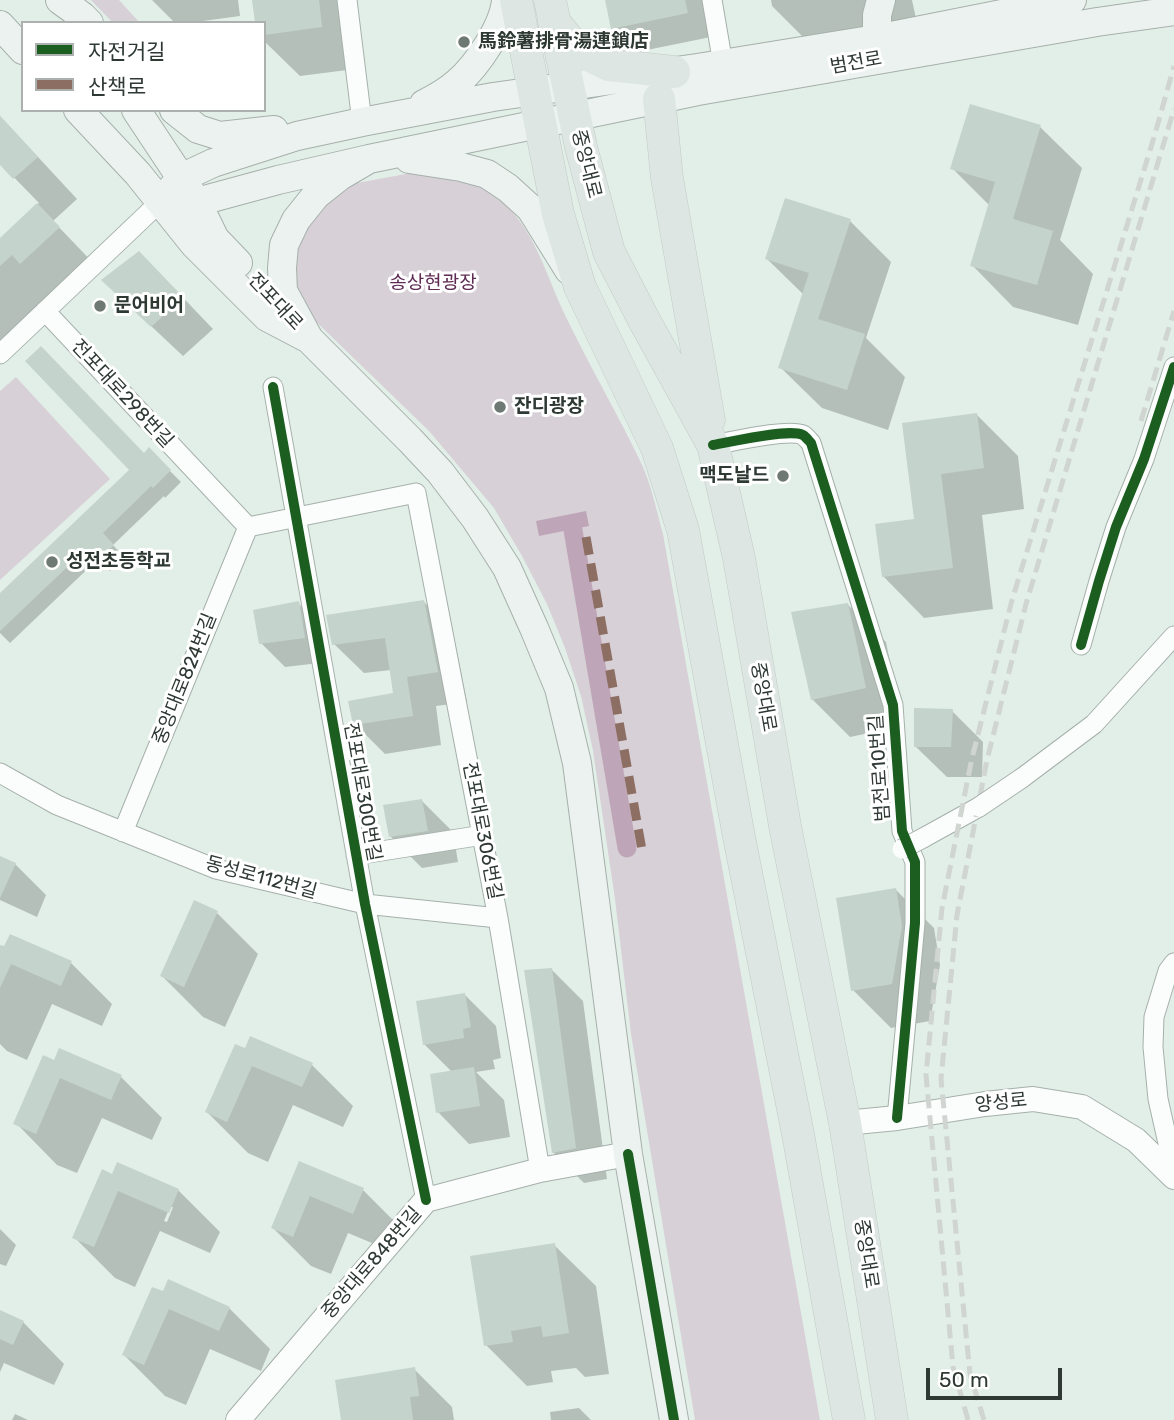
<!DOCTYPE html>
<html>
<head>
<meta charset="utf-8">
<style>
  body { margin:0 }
  #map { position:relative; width:1174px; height:1420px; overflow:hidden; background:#e2efe8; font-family:Rubik,"Noto Sans KR",sans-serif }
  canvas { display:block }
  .legend { position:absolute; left:21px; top:21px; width:245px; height:91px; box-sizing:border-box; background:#fff; border:2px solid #acb0ae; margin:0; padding:9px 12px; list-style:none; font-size:21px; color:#2f3934 }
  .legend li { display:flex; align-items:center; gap:14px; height:35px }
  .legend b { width:35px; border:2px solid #acb0ae }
  .scale { position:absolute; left:926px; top:1368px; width:136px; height:32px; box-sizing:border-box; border:4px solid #2f3934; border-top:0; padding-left:9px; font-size:21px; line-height:24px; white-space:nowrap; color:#2f3934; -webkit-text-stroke:5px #fff; paint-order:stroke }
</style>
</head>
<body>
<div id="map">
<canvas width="1174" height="1420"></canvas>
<ul class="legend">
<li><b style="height:9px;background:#1b5e20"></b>자전거길</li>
<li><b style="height:9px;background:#8d6e63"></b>산책로</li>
</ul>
<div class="scale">50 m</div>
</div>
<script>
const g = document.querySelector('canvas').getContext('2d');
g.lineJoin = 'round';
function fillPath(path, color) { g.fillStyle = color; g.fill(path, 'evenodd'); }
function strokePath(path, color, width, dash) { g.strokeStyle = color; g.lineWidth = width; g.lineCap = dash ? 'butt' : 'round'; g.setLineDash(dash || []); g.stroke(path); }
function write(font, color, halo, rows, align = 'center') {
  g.font = font + ' Rubik,"Noto Sans KR",sans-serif'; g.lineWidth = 6; g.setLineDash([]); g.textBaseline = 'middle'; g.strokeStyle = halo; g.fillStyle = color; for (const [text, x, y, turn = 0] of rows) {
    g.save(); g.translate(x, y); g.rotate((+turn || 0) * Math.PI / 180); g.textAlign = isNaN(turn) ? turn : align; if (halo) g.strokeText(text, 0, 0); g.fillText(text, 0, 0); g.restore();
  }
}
const green = new Path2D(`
  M91,0H119L140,23H113Z
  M411,173C438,173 475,179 497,197C535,228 545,273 565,315C590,367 619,416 643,467C652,488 657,512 663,534L820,1420H695L631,1034L615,899L593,751L581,696L565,648L547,604L522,556L494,508L429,431L304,310L294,295L297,233L346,185Z
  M16,377L110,479L0,580V391Z`);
const water = new Path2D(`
  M586,511L589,526L539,536L536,521Z`);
const shadow = new Path2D(`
  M152,0H238L240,16L188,23H175Z
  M254,0H352L363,68L300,76L264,41V23Z
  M607,0H703L711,37L637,52L613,28Z
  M771,0H912L917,23L813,47L772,6Z
  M0,116L77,199L53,221L99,269L0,346V240L39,203L0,163Z
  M1040,127L1082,168L1060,240L1093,274L1078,325L1013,307L972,265L990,206L952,168Z
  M850,221L891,262L866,338L905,377L888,430L822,408L780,367L804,295L767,259Z
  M170,284L213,329L183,356L135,311Z
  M977,415L1018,456L1024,509L982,515L993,609L924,618L883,576L916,520L904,425Z
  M149,450L181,482L165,498L164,496L113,545L124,557L110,571L98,559L10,643L0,633V595L131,470Z
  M424,602L453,632L467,702L436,706L441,745L385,754L355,724L395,694L391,670L364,673L334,644Z
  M298,603L322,627L328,662L285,667L261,643Z
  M847,604L886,642L903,726L850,737L812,699Z
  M952,711L983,742L982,777H947L915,746Z
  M422,801L453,832L458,862L422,868L391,837Z
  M0,858L15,864L46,895L37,917L0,900Z
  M896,890L934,928L940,965L930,1021L891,1028L853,990Z
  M217,913L258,954L225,1027L203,1017L162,976Z
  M0,946L71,963L112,1004L102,1026L52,1004L27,1060L7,1051L0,1044Z
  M552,970L583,1001L607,1179L584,1183L553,1152Z
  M465,995L496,1026L501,1058L493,1060L495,1069L476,1072L504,1100L510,1137L469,1144L438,1112L452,1072L424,1044Z
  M236,1046L312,1065L353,1106L343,1127L293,1105L268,1162L248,1153L207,1112Z
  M44,1058L121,1077L162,1118L152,1140L102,1118L77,1173L57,1165L16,1123Z
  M118,1164L178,1190L220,1232L210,1253L160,1231L135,1287L115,1278L74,1237L113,1176ZM170,1207H173L167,1222L164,1221Z
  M300,1164L363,1190L401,1228L391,1251L348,1233L331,1274L311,1266L273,1228Z
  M0,1229L16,1245L6,1266L0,1264Z
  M554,1245L596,1286L609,1374L585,1377L576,1368L551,1371L553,1382L527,1386L486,1345Z
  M153,1289L229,1308L270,1349L261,1371L210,1349L186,1405L165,1396L124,1355Z
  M0,1312L23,1322L64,1364L54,1385L4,1363L0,1372Z
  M414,1369L452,1407L454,1420H343Z
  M579,1408L591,1420H551L550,1412Z
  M15,1414L28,1420H12Z`);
const canal = new Path2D(`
  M573,530L627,848`);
const building = new Path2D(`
  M252,0H319L322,27L264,35V23H255Z
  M605,0H685L688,13L611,29Z
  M970,104L1041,125L1013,219L1053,231L1037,285L970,266L995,182L950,169Z
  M0,116L38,157L13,179L0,165Z
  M785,198L851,219L818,319L865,334L847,390L778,368L809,273L765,259Z
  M37,203L60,227L20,264L12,255L0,266V238Z
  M139,251L183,297L151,327L101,280Z
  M41,346L144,453L149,447L171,470L153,488L151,486L103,533L114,545L97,561L86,549L0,631V593L129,470L25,361Z
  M977,413L984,468L941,474L953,568L882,577L875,524L914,519L902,423Z
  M424,600L438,672L407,677L413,716L353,725L348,701L393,693L385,638L332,645L326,615Z
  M299,601L305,638L259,644L253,610Z
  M848,603L866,688L811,700L791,612Z
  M914,708L953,709L951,747H914Z
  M422,799L428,831L389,837L383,805Z
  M0,856L16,863L0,898Z
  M896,888L902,926L892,984L851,991L836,898Z
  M194,900L218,911L184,987L160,976Z
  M10,934L72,961L61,986L11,964L0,988V945L4,946Z
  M552,968L576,1148L552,1153L524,970Z
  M465,993L471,1027L463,1029L464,1038L423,1045L416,1001Z
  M250,1036L313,1063L302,1087L252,1066L227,1122L205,1112L235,1044L245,1048Z
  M59,1048L122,1075L111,1100L60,1078L36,1134L13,1124L43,1055L54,1060Z
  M474,1067L480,1106L436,1113L430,1074Z
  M299,1161L364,1188L353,1214L310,1196L293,1237L271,1228Z
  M117,1162L179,1189L169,1213L118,1191L94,1247L72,1238L102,1169L112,1174Z
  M555,1243L569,1333L543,1337L541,1326L511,1331L513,1342L484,1346L470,1256Z
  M168,1279L230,1307L219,1331L169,1309L144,1365L122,1355L152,1287L163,1291Z
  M0,1310L24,1321L13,1345L0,1339Z
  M415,1367L419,1396L410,1397L413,1420H341L335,1380Z`);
const minor = new Path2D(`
  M347,0L362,122
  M712,0L723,64
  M45,311L248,527
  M0,354L161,201
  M273,387L365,904L426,1200
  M713,445C731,442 788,428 803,435C806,437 809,441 811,443L893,705L902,831L915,862V923L897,1118
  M416,493L498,918L540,1170
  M1081,645L1099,581L1116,527L1144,459L1174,367
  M0,773L57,805L216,869L365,904L498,918
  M1022,778L1094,724L1174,636
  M123,832L248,527L416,493
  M923,838L979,807
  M356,855L483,835
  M1174,963L1168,971L1154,1017L1153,1047L1158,1099L1174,1170`);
const tertiary = new Path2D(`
  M845,1123L897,1118L985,1104L1033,1099L1082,1107L1136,1140L1174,1177
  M238,1420L426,1200L540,1170L628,1154`);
const secondary = new Path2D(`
  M60,0L82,16L89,23
  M0,25L23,50
  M877,56V15L881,0
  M424,104C436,98 447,92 457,83C477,66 504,26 506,0
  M78,110L138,174L194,244L267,317L309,339
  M136,110L197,202L215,239L238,263
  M174,110L198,129L220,136L274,130
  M369,159L340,176L316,195L296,220L284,245L282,268L283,291L309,339L410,440L440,472L475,518L507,568L534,628L559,688L577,763L628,1154L674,1420
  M409,159L461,167L487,174L508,188L531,209L569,270
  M161,201L197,202L278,180L369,159L698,91L1097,22L1174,11
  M161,201L181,178L213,163L297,136L362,122L493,97L697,68L876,39L1072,0`);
const primary = new Path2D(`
  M516,0L558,214L580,287L657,448L683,530L739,837L798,1134L849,1420
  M550,0L581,147L609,252L644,320L713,445L739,558L785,826L845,1123L892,1420
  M554,22L567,38L586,54L609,65L674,72
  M659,99L667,178L709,420`);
const rail = new Path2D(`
  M1141,421L1174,311
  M968,1420L953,1367L926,1075L942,908L972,758L1012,600L1155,134L1174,66
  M984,1420L970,1374L941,1079L957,915L987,760L1026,604L1174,109`);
const minorBridge = new Path2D(`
  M979,807L1022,778
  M902,849L923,838`);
const quiet = new Path2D(`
  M586,537L642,850`);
const cycleway = new Path2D(`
  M273,387L365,904L426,1200
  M713,445C731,442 788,428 803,435C806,437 809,441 811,443L893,705L902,831L915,862V923L897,1118
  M1081,645L1099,581L1116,527L1144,459L1174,367
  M628,1154L674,1420`);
const markers = [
  [464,42,7,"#6e7973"],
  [100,306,7,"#6e7973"],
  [500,407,7,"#6e7973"],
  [783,476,7,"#6e7973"],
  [52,562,7,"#6e7973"]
];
const poiNames = [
  ["馬鈴薯排骨湯連鎖店",478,42],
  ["문어비어",114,306],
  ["잔디광장",514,407],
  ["맥도날드",769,476,"right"],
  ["성전초등학교",66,562]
];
const streetNames = [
  ["범전로",856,63,-10],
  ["중앙대로",586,164,76],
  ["전포대로",275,302,47],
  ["전포대로298번길",122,394,47],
  ["중앙대로824번길",185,679,-68],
  ["중앙대로",763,697,80],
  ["범전로10번길",880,768,-94],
  ["전포대로300번길",362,792,80],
  ["전포대로306번길",482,831,79],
  ["동성로112번길",261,878,15],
  ["양성로",1001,1103,-6],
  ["중앙대로",866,1254,81],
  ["중앙대로848번길",372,1263,-49]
];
const parkNames = [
  ["송상현광장",433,284]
];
fillPath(green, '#d8d0d7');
fillPath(water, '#bea6b8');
fillPath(shadow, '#0003');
strokePath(canal, '#bea6b8', 19);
fillPath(building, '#c4d3cb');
strokePath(minor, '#a6b0ab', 21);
strokePath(tertiary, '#a6b0ab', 26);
strokePath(secondary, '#a6b0ab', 30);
strokePath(primary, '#c3cac7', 33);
strokePath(minor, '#fbfdfc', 19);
strokePath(tertiary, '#fbfdfc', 24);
strokePath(secondary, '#ecf2ef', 28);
strokePath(primary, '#dde6e2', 32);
strokePath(rail, '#d0d5d2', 5, [14, 7]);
strokePath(minorBridge, '#a6b0ab', 21, []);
strokePath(minorBridge, '#fbfdfc', 19);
strokePath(quiet, '#8d6e63', 9, [18, 9]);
strokePath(cycleway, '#1b5e20', 10);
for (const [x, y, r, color] of markers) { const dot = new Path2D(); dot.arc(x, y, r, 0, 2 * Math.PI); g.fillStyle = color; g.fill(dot); strokePath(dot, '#fff', 2.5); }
write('bold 19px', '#2f3934', '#fff', poiNames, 'left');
write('19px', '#2f3934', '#fff', streetNames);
write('19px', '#5f2b54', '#fff', parkNames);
</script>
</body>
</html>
